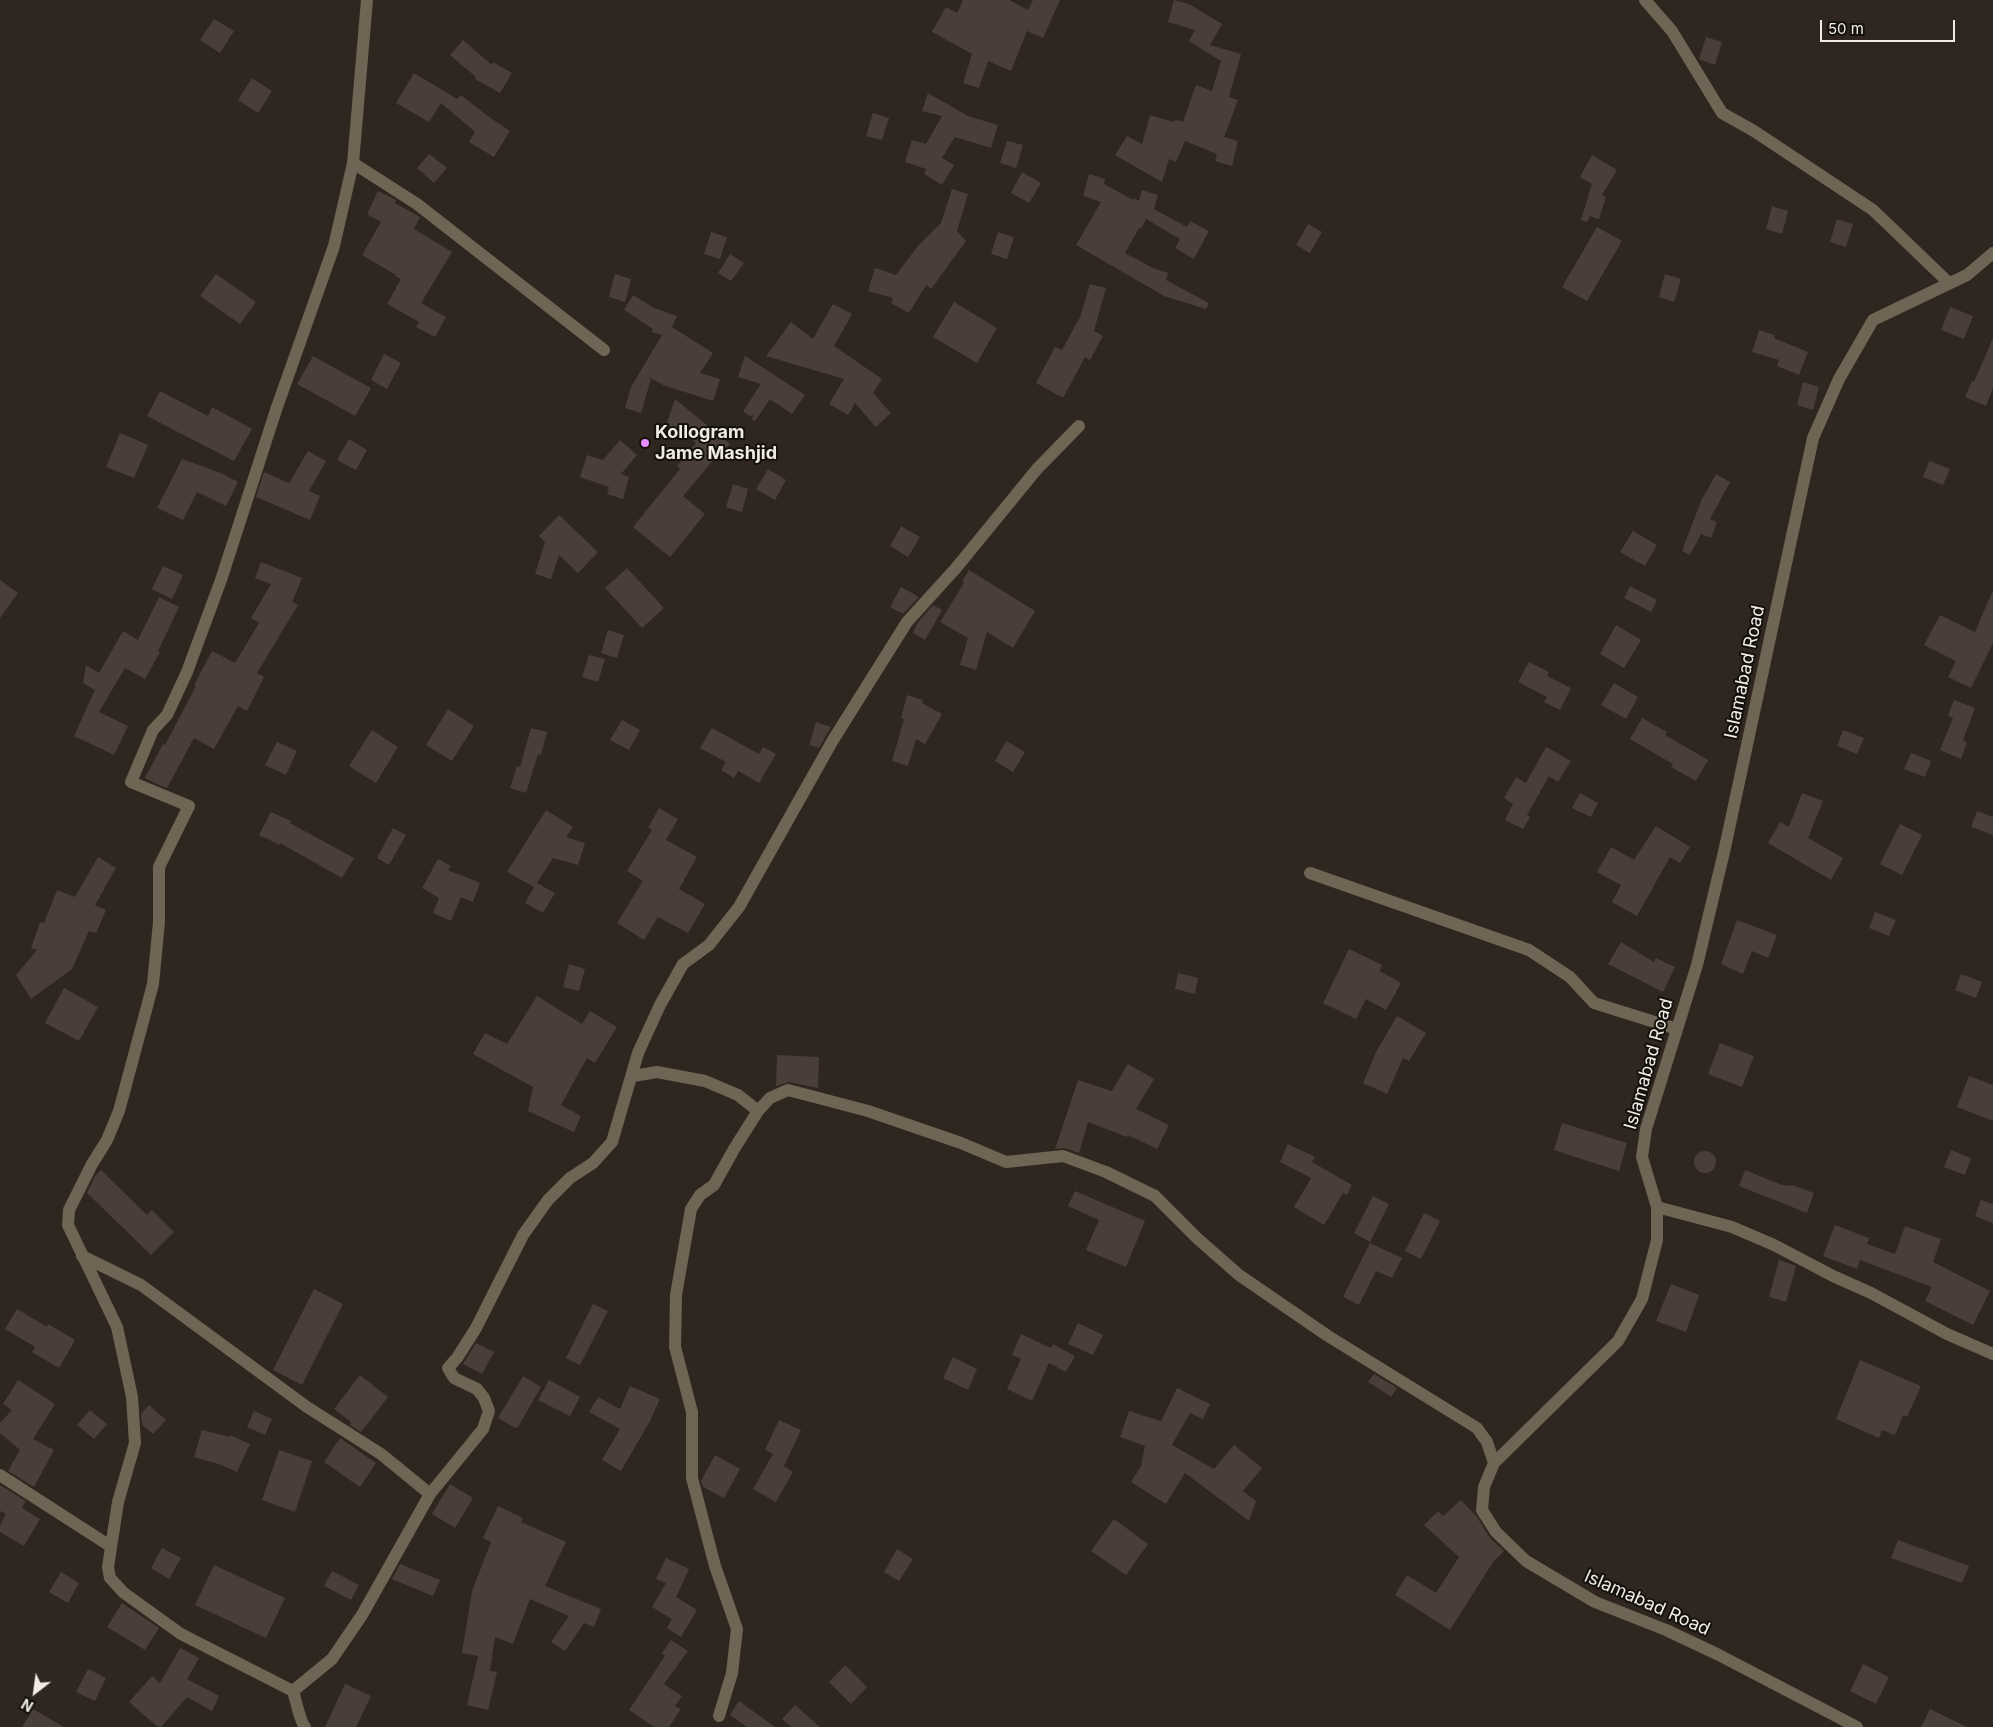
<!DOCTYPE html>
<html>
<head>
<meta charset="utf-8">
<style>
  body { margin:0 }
  #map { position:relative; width:1993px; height:1727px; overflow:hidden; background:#2f271f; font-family:Inter,sans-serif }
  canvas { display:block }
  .north { position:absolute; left:10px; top:1667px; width:50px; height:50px; -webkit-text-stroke:4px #14110d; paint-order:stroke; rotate:210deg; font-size:14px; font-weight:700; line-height:20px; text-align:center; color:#f1ebe6 }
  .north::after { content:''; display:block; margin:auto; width:18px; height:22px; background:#f1ebe6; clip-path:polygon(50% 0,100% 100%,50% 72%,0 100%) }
  .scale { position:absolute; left:1820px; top:20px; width:135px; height:22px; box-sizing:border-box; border:2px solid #f1ebe6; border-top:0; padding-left:6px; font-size:15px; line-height:18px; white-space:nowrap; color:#f1ebe6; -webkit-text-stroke:4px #14110d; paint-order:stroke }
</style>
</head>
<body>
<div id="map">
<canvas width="1993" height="1727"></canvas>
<div class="north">N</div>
<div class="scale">50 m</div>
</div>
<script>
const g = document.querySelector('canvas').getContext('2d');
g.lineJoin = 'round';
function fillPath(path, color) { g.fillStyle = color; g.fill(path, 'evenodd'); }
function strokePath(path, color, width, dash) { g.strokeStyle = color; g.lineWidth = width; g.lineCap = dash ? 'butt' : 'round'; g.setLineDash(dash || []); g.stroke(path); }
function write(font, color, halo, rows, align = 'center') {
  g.font = font + ' Inter,sans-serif'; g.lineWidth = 4; g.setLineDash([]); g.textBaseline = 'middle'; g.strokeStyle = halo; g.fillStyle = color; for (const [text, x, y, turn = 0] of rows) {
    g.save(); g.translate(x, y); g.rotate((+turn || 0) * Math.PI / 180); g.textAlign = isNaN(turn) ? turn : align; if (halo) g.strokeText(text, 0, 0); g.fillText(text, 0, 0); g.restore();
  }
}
const building = new Path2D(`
  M963,0H1009L1028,10L1033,0H1060L1043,38L1027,31L1011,71L988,61L979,88L963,83L972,54L932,32L946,7L957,13Z
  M1174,0L1189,4L1222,24L1210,45L1241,54L1229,97L1238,100L1224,137L1238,141L1232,166L1215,161L1217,154L1185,141L1176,162L1169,159L1162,182L1115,155L1127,136L1142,144L1150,115L1174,122L1175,119L1183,122L1196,85L1212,91L1221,61L1189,41L1195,30L1168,22Z
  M214,19L234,31L220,53L200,40Z
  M1706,37L1722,42L1715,65L1699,59Z
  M463,40L492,65L493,62L512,73L500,93L475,79L476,77L450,55Z
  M414,73L457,99L461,95L489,117L510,131L494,157L469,142L475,132L441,103L429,122L396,103Z
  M252,78L272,91L258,113L238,100Z
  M928,93L968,116L998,125L991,148L955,137L942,158L954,165L942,185L924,174L926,169L905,162L912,140L926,144L942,116L922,111Z
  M873,113L889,118L882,140L866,136Z
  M1007,141L1023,145L1016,168L1000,163Z
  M429,154L447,168L434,183L417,168Z
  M1592,155L1617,170L1602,195L1606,197L1599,219L1590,216L1587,222L1581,220L1592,184L1580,177Z
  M1022,172L1041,183L1029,203L1011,193Z
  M1089,174L1105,179L1104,184L1133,200L1134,198L1139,201L1142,190L1158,195L1154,209L1187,227L1190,221L1209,231L1194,259L1175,248L1180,239L1146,219L1141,229L1139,228L1125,253L1153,268L1168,273L1166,280L1209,303L1206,309L1164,296L1076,245L1101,202L1083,196Z
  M952,189L968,194L957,231L966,241L931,289L926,285L909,313L891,303L893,298L868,291L875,268L896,275L918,246L941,223Z
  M378,191L396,200L395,203L420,217L414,229L452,252L421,303L446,317L435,337L416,327L419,322L387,304L401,279L395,276L396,275L362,255L381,222L367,214Z
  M1772,206L1788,211L1782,234L1766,229Z
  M1837,219L1853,224L1846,247L1830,242Z
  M1308,224L1322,232L1310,253L1296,245Z
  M1597,227L1622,241L1587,301L1562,287Z
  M711,232L727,237L720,259L704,254Z
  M998,232L1014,237L1007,259L991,254Z
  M730,254L744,263L731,281L718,273Z
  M216,274L256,302L240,324L200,296Z
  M615,274L631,279L625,302L609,297Z
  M1665,274L1681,279L1674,302L1659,297Z
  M1090,284L1106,288L1094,331L1103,336L1090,360L1085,357L1063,398L1036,383L1055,347L1062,350L1080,317Z
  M633,295L654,308L677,316L672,327L713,353L700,373L720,379L713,401L663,385L647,376L651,379L641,413L625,408L631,387L662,335L652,332L653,329L624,310Z
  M954,302L997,328L977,363L933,337Z
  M833,304L852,314L834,346L882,379L873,393L891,413L876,427L855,403L848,415L829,404L844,379L766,356L791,322L813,339Z
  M1950,307L1973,316L1964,339L1941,330Z
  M1759,330L1775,335L1774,338L1808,352L1799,375L1777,366L1779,360L1752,352Z
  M1993,338V388L1986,406L1965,397L1972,381L1974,382Z
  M384,354L401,363L387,389L371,380Z
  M313,356L371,388L355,416L297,384Z
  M745,356L805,395L792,414L770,399L755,421L752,420L753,414L751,417L743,411L761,384L738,377Z
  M1803,382L1819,387L1813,410L1797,405Z
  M160,391L208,416L212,407L252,429L234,461L147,416Z
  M675,399L730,444L717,459L715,458L683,496L705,514L670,557L633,527L680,469L677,466L696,443L682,431L666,426Z
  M120,433L148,445L134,478L106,467Z
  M349,439L367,450L356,470L337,460Z
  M620,440L637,455L621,474L629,477L623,499L607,494L609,487L580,477L587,455L603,460Z
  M308,451L326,461L309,491L320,496L310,520L256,497L264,472L289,483Z
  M182,459L221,473L238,482L226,506L197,492L183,520L157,508Z
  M1929,461L1950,469L1943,485L1923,477Z
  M768,469L786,480L775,500L756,489Z
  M1716,474L1730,482L1710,519L1717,522L1711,538L1701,534L1690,555L1682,551L1701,501Z
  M733,484L748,489L742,512L726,507Z
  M559,515L598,552L578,573L559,555L551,579L535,574L545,542L539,536Z
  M901,526L920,537L908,557L890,546Z
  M1633,531L1657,545L1645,566L1620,552Z
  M261,562L302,578L292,602L298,605L257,673L264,677L247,711L238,706L214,749L194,738L167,788L159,785L145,778L163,744L165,745L196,686L194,685L212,651L235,663L259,623L251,618L271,584L255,578Z
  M163,566L183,575L172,599L152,589Z
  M627,568L664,608L642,628L605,588Z
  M969,570L1035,611L1013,648L987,632L976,670L960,665L968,638L940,622L964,583L962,582Z
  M0,580L18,593L0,618Z
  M1630,586L1657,600L1651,612L1624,598Z
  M901,587L919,597L903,614L890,607Z
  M1993,590V643L1971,688L1948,677L1956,661L1924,645L1940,615L1975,632Z
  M159,597L179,607L158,651L160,652L145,679L125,668L99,712L128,726L114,755L74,736L95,690L83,683L86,665L99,673L123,631L138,640Z
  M933,605L942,610L925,640L913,633L918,622Z
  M1616,625L1641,640L1624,668L1600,654Z
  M608,630L624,635L617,658L601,653Z
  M589,655L605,659L598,682L582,677Z
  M1529,662L1549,672L1547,676L1571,688L1560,710L1544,702L1547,697L1518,682Z
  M1614,683L1638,697L1626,719L1601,705Z
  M907,695L923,700L922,703L942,714L925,744L916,739L908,766L892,761L904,719L901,718Z
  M1954,700L1975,708L1963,740L1967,742L1961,759L1940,750L1953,718L1948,716Z
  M448,709L474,726L452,761L426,745Z
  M1642,718L1667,732L1665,735L1708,760L1696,781L1671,767L1673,764L1630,739Z
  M622,720L640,730L629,750L610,740Z
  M816,722L831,727L819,748L809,745Z
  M531,728L547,732L541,755L538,754L526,793L510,788L517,766L520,767Z
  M712,728L759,754L763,747L776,754L759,783L738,771L734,778L721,770L726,762L700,748Z
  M372,730L398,747L376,783L349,766Z
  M1843,730L1864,738L1857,754L1837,746Z
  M1006,741L1025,752L1013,772L995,761Z
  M277,742L297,751L286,775L265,765Z
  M1546,747L1571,761L1558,782L1549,776L1527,815L1530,817L1523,829L1505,820L1513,804L1504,798L1516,777L1526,783Z
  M1911,753L1931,761L1925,777L1904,769Z
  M1580,793L1598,803L1591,817L1572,808Z
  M1802,793L1823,801L1808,838L1843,858L1831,880L1768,843L1780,822L1789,827Z
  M659,808L678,819L666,840L697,857L679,889L705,904L688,933L658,917L644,940L617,923L643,881L627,871L652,830L648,828Z
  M546,810L573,827L566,837L585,843L578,865L553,858L537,883L555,893L543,913L525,903L534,887L507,872Z
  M1977,811L1993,817V835L1971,827Z
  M271,812L291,821L290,823L354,858L342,878L280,843V845L259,835Z
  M1900,824L1922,835L1902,875L1880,864Z
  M1656,826L1690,847L1680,863L1670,857L1637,916L1612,902L1621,885L1597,872L1611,847L1634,860Z
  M393,828L406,835L389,865L377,858Z
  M98,857L116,868L95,905L106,910L96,933L89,931L72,969L31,999L16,975L37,950L31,948L40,922L44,923L57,890L75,897Z
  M438,859L451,866L448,870L480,883L473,902L461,897L451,921L433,913L439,898L422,888Z
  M1875,912L1896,920L1889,936L1869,928Z
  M1737,920L1777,935L1768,958L1752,951L1743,974L1721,964Z
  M1621,942L1654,962L1656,958L1675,967L1663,992L1608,964Z
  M1349,949L1382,965L1380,971L1401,983L1386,1010L1366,999L1356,1019L1323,1003Z
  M569,964L585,969L579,991L563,987Z
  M1178,973L1198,978L1195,994L1175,989Z
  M1961,974L1982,982L1976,998L1955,990Z
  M64,988L98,1007L79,1041L45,1023Z
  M537,996L582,1024L590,1011L617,1027L595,1063L587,1058L561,1105L581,1116L574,1132L528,1111L533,1087L473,1054L485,1033L507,1044Z
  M1397,1016L1426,1033L1409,1061L1403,1058L1387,1094L1363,1083L1376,1052Z
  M1720,1043L1754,1056L1742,1087L1708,1074Z
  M777,1055L819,1057L818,1088L789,1082L776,1086Z
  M1128,1064L1154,1079L1136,1109L1169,1125L1157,1149L1128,1135L1127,1137L1088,1122L1079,1153L1065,1148L1055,1149L1078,1080L1112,1091Z
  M1969,1076L1993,1085V1121L1957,1107Z
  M1562,1123L1627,1143L1619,1171L1554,1150Z
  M1288,1144L1315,1157L1312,1162L1352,1185L1347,1195L1343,1193L1324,1225L1294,1207L1311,1178L1280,1162Z
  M1951,1150L1971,1158L1965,1175L1944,1167Z
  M1694 1162a11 11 0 1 1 22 0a11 11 0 1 1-22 0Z
  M101,1170L147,1215L152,1210L174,1232L151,1255L87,1193L95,1176Z
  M1745,1170L1782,1185L1791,1186L1792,1185L1814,1193L1807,1213L1739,1186Z
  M1075,1191L1145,1221L1126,1267L1086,1250L1099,1220L1068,1206Z
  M1373,1196L1389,1204L1370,1242L1354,1233Z
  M1981,1200L1993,1204V1223L1975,1216Z
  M1424,1213L1440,1221L1421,1259L1405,1251Z
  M1835,1225L1869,1238L1867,1244L1895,1254L1905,1226L1941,1239L1933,1262L1990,1291L1973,1325L1925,1301L1932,1287L1860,1260L1857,1269L1823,1256Z
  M1370,1243L1402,1258L1392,1278L1376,1271L1359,1305L1343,1297Z
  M1779,1260L1796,1266L1786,1302L1769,1297Z
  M1671,1284L1699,1295L1686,1332L1656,1321Z
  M314,1289L343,1304L302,1385L273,1370Z
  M593,1304L608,1311L580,1365L566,1358Z
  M17,1309L47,1327L48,1324L75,1340L59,1368L32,1352L35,1347L5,1329Z
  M1078,1323L1103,1335L1093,1355L1068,1344Z
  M1021,1334L1051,1348L1053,1344L1075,1356L1066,1372L1049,1363L1032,1401L1007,1389L1021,1359L1012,1355Z
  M476,1343L494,1352L482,1374L463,1364Z
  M953,1357L977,1369L968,1390L943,1378Z
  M1860,1360L1921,1386L1907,1417L1903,1415L1895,1435L1882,1430L1879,1438L1836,1419Z
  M1374,1374L1397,1388L1391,1397L1368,1382Z
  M360,1375L388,1397L361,1432L350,1425L351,1422L334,1409Z
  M523,1376L541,1387L518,1427L515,1428L498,1418Z
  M18,1380L55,1404L33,1439L54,1450L34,1487L8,1471L20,1450L0,1433V1423L12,1410L3,1404Z
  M549,1380L580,1397L570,1416L538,1400Z
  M630,1386L660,1399L650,1421L621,1471L602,1460L620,1429L589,1412L598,1397L620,1409Z
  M1177,1388L1210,1404L1203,1419L1190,1413L1172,1445L1214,1469L1234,1445L1262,1468L1243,1491L1256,1501L1249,1521L1185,1473L1166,1504L1131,1482L1141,1466L1145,1446L1120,1437L1129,1411L1161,1421Z
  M149,1405L166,1420L153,1434L142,1425L141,1414Z
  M90,1410L107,1424L94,1439L77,1425Z
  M254,1411L272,1419L265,1435L247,1427Z
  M779,1420L801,1430L784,1466L793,1472L776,1502L753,1489L773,1454L765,1450Z
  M202,1430L230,1437V1435L250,1444L237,1472L222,1465L194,1457Z
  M340,1438L376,1463L360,1487L324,1462Z
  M279,1450L312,1461L295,1512L262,1500Z
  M715,1455L740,1469L724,1498L703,1487L701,1481Z
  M450,1484L473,1498L455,1528L432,1514Z
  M0,1485L26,1501L22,1508L40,1519L24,1546L0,1532V1526L6,1514L0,1511Z
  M1461,1500L1477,1517L1490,1538L1504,1551L1493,1562L1450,1630L1395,1595L1407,1575L1436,1593L1459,1557L1424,1525L1438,1511L1443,1516Z
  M498,1506L523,1518L521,1522L566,1542L545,1586L601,1609L594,1627L584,1623L565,1651L551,1642L569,1616L530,1599L513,1644L495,1637L490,1671L497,1672L488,1710L467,1705L478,1656L462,1653L472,1591L491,1542L483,1538Z
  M1114,1519L1148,1544L1126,1575L1091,1551Z
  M1898,1540L1969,1566L1962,1583L1891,1558Z
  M162,1548L181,1558L169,1579L151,1568Z
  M897,1549L913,1559L899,1581L884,1572Z
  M666,1558L689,1569L676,1597L697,1610L681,1637L667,1628L672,1619L652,1607L666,1583L656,1579Z
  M400,1564L440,1580L433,1596L392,1579Z
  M214,1565L285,1598L266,1638L195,1605Z
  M332,1571L359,1585L351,1600L324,1586Z
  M61,1572L79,1583L68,1603L49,1592Z
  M122,1603L159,1628L145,1650L107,1627Z
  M671,1640L688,1651L664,1684L682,1696L675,1706L681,1709L669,1727H654L629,1710L665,1656L662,1653Z
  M180,1648L199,1658L187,1679L219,1696L212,1711L187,1697L161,1727H158L129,1702L152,1676L160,1683Z
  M1863,1664L1889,1677L1876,1704L1850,1691Z
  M845,1665L867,1687L851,1704L829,1682Z
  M88,1669L106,1678L95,1701L76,1692Z
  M345,1684L371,1696L356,1727H325Z
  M739,1701L775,1727H747L730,1715Z
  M795,1705L820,1727H791L782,1719Z
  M33,1709L64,1727H22Z
  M1930,1709L1967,1727H1921Z`);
const minor = new Path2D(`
  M1645,0L1672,31L1722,113L1754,131L1873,210L1949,283
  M353,163L417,204L604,350
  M1310,873L1529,950L1570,977L1594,1003L1677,1029
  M633,1076L657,1072L705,1081L738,1095L758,1111
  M1657,1207L1732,1227L1774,1245L1833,1276L1871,1293L1947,1334L1993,1354
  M82,1256L141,1285L307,1407L381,1454L430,1494
  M0,1475L110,1546
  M293,1691L332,1659L362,1615L430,1494L483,1429L489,1411L484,1398L477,1389L454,1378L448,1368L457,1358L476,1328L523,1235L548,1200L570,1178L593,1163L612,1142L638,1053L660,1005L683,964L709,945L739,907L833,740L907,622L956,568L1037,469L1079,426
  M719,1716L732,1673L737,1629L715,1566L692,1478V1412L675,1347L676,1295L691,1209L700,1195L714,1185L734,1149L758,1111L770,1098L788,1090L868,1111L961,1143L1006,1162L1063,1156L1106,1172L1155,1196L1198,1239L1239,1275L1328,1336L1477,1428L1487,1442L1494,1463
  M305,1727C300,1722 296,1700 293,1691L181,1634L124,1593L110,1578L108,1567L118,1502L135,1443L132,1397L117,1327L68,1225L69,1210L92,1164L107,1140L119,1111L153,984L159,922V867L189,806L131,782L153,730L167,715L187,672L221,580L276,410L334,246L353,163L367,0
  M1857,1727L1719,1655L1666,1630L1595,1602L1526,1561L1496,1532L1482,1510L1484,1487L1494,1463L1618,1341L1642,1299L1657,1240V1207L1642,1157L1646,1129L1697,965L1724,852L1813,438L1839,379L1873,320L1967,275L1993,253`);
const markers = [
  [645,443,5,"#e88eff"]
];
const poiNames = [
  ["Kollogram",655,433],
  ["Jame Mashjid",655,454]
];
const streetNames = [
  ["Islamabad Road",1745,672,-78],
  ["Islamabad Road",1649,1064,-74],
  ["Islamabad Road",1647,1603,24]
];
fillPath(building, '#493e38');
strokePath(minor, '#6f6555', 12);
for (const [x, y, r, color] of markers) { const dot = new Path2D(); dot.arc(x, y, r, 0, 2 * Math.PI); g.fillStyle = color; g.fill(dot); strokePath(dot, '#14110d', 2); }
write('bold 18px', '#f1ebe6', '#14110d', poiNames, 'left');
write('18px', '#f1ebe6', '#14110d', streetNames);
</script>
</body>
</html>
